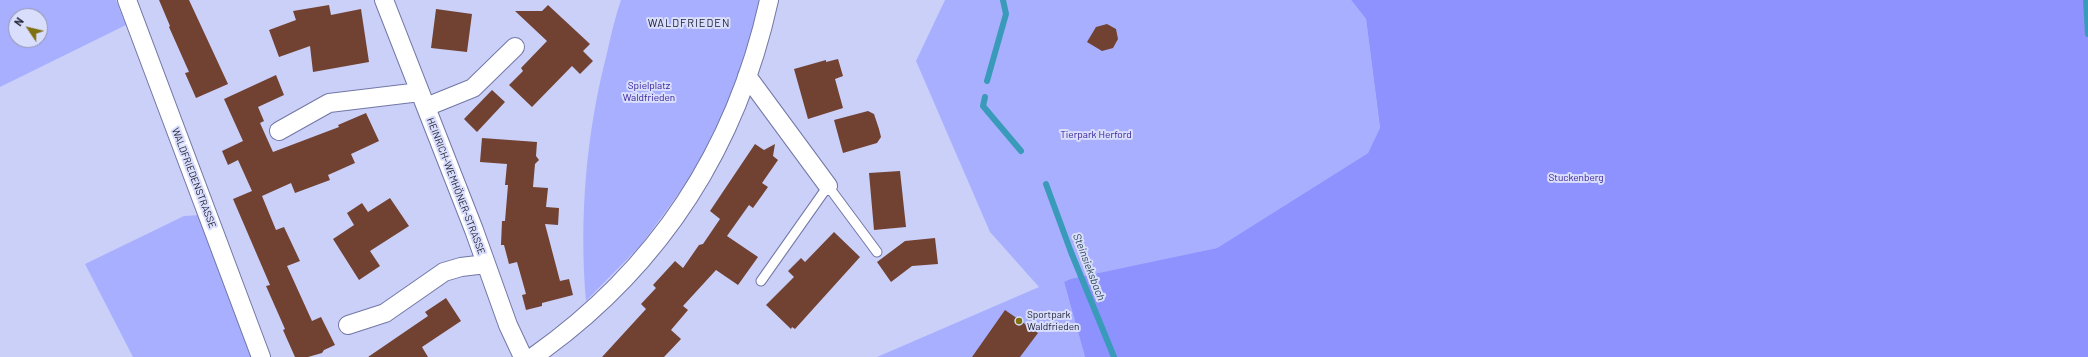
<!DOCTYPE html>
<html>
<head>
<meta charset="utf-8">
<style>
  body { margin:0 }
  #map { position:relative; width:2088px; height:357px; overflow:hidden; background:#cbd0f9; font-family:Barlow,sans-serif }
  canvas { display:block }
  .north { position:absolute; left:8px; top:8px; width:40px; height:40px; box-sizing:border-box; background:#dadefd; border:1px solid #9093ad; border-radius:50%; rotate:305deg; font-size:11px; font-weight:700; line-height:16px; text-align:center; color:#212336 }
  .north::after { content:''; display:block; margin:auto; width:14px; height:18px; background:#7f7010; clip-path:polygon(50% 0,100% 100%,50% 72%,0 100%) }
</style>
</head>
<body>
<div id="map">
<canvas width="2088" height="357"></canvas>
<div class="north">N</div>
</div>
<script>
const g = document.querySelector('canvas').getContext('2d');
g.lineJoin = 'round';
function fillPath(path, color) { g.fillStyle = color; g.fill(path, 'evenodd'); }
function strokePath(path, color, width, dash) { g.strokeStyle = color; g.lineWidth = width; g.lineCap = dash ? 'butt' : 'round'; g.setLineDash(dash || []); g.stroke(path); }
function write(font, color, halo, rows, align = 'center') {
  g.font = font + ' Barlow,sans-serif'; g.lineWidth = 4; g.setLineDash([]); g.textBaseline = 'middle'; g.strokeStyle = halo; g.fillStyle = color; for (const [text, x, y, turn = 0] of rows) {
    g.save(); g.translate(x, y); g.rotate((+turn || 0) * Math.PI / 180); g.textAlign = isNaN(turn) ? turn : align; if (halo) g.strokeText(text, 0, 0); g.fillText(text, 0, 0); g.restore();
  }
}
const green = new Path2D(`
  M0,0H116L126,25L0,87ZM16,16H40V40H16Z
  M621,0H760L746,54L726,110L693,174L641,245L586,301C579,218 586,134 607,53C611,35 615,17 621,0Z
  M945,0H1351L1366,19L1380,129L1368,153L1217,248L1064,282L1085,357H877L1039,287L990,232L916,61Z
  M200,215L253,357H133L85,264L184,216Z`);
const forest = new Path2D(`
  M1351,0H2088V357H1085L1064,282L1071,279L1217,248L1368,153L1380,128L1366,19Z`);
const stream = new Path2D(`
  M2086,0L2088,34
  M987,81L1006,14L1003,0
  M985,97L983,106L1021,151
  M1046,184L1071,252L1114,357`);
const building = new Path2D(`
  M159,0H189L228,84L196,98L185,73L189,72L169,27L170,26Z
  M329,5L331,15L361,9L369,62L313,72L310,46L279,57L269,30L296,20L293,11Z
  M548,5L590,44L583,51L593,61L580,74L572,66L532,107L509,85L523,71L521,68L547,41L515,11H542Z
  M436,9L472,14L467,52L431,48Z
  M1107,24L1116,29L1118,39L1113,48L1102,51L1087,42L1096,27Z
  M838,59L843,76L835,79L843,108L808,119L794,69L826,60V62Z
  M276,75L284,95L258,107L264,121L260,123L273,152L339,127L338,125L366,113L379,141L351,154L355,163L328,175L330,180L295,193L291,183L262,196L276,230L284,227L300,261L287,266L312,321L321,317L335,345L324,350L322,353L308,357H295L283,330L285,329L266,286L270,285L233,199L252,191L238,160L228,165L222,151L243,141L224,99Z
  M492,90L505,102L477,132L464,119Z
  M868,111L874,114L879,129L881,137L877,143L843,153L834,120Z
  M482,138L537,142L536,156L539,160L535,164L533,187L548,188L546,207L559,208L558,225L545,224L560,281L569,279L573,295L542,303V306L526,310L522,295L526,294L517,262L509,264L504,245H501L502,221H505L508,185H505L507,164L480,162Z
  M755,144L764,150L775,144L773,156L778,160L762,183L768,187L753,208L749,205L727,236L758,257L738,285L716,270L683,306L688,310L671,330L681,339L664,357H602L646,309L641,304L656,288L653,285L675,261L683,268L699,245L703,244L720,219L710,211Z
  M900,171L906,227L874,230L869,173Z
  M390,198L409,226L370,251L380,266L359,280L333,239L354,225L347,213L362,203L368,212Z
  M834,232L860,257L795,329L792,327L791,329L766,305L794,277L788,271L801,258L805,262Z
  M935,238L938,264L912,266L891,282L877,262L905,241Z
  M446,298L461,321L422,347L428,357H368L428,316L425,312Z
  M1005,310L1038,333L1020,357H972Z`);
const service = new Path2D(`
  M761,281L828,186L877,252`);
const minor = new Path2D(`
  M127,0L261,357
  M384,0L474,230L508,325L523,357
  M747,76L828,186
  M426,107L473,88L515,47
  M279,131L329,103L420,92
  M348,325L385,313L444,272L461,267L486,264
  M533,357C658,269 736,150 769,0`);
const markers = [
  [1019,321,4,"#7f7010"]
];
const parkNames = [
  ["Spielplatz",649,86],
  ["Waldfrieden",649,98],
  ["Tierpark Herford",1096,135],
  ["Stuckenberg",1576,178]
];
const streetNames = [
  ["WALDFRIEDENSTRASSE",194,178,69],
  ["HEINRICH-WEMHÖNER-STRASSE",456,186,69]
];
const poiNames = [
  ["Sportpark",1027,315],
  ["Waldfrieden",1027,327]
];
const neighbourhoodNames = [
  ["WALDFRIEDEN",689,23]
];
const waterNames = [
  ["Steinsieksbach",1089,267,69]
];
fillPath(green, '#a8afff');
fillPath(forest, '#8d92fe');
strokePath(stream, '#3a9ab9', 6);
fillPath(building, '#714131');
strokePath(service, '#7277a5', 11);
strokePath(minor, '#7277a5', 20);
strokePath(service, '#fff', 9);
strokePath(minor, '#fff', 18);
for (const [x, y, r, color] of markers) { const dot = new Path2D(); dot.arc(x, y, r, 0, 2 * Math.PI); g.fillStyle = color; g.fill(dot); strokePath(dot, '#dadefd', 1.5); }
write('10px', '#311a97', '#dadefd', parkNames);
write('10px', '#212336', '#dadefd', streetNames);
write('10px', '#212336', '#dadefd', poiNames, 'left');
g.letterSpacing = '1px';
write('11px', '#212336', '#dadefd', neighbourhoodNames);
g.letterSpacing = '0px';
write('italic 11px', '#304d56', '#dadefd', waterNames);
</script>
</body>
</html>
